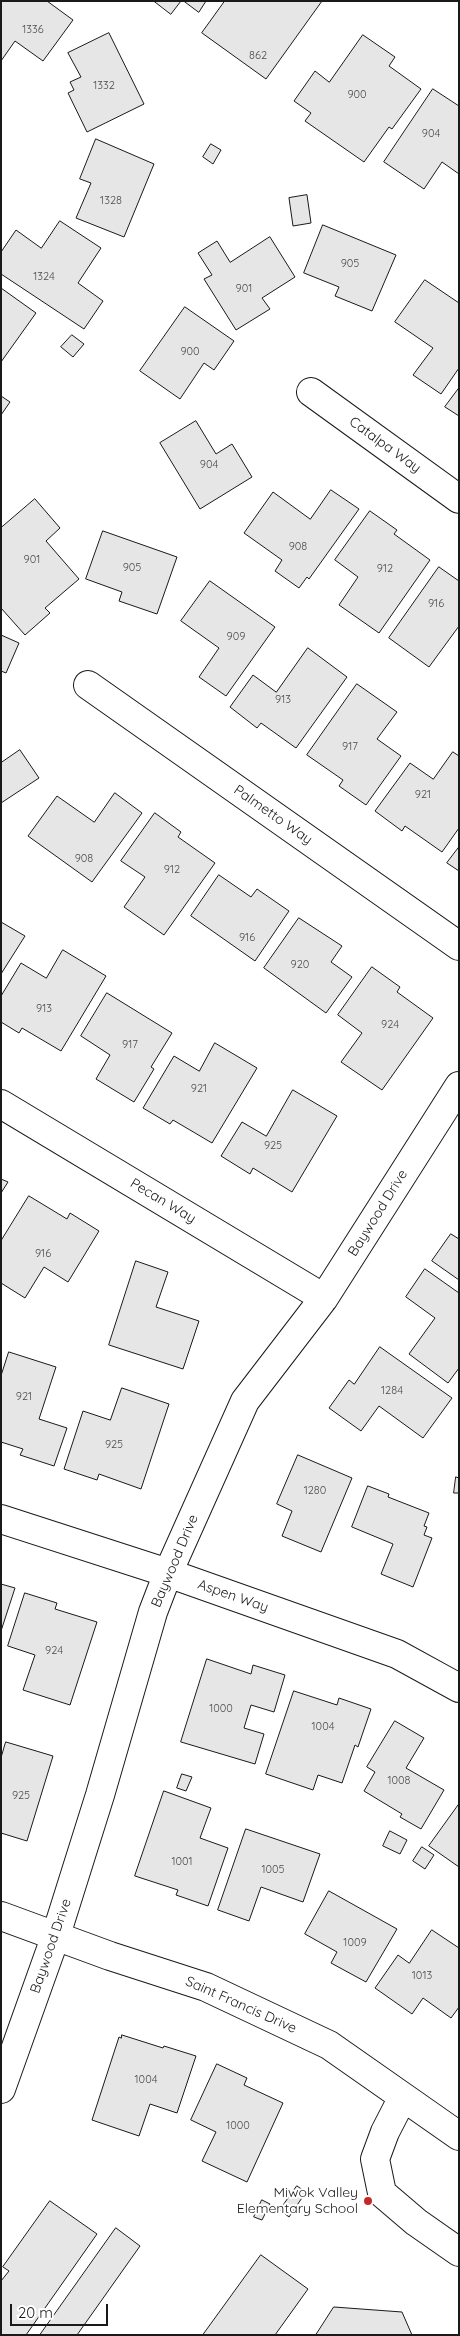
<!DOCTYPE html>
<html>
<head>
<meta charset="utf-8">
<style>
  body { margin:0 }
  #map { position:relative; width:460px; height:2336px; overflow:hidden; background:#fff; font-family:Quicksand,sans-serif }
  canvas { display:block }
  .frame { position:absolute; inset:0; border:2px solid #1a1a1a; pointer-events:none }
  .scale { position:absolute; left:10px; top:2304px; width:98px; height:22px; box-sizing:border-box; border:2px solid #1a1a1a; border-top:0; padding-left:6px; font-size:15px; line-height:18px; white-space:nowrap; color:#1a1a1a; -webkit-text-stroke:4px #fff; paint-order:stroke }
</style>
</head>
<body>
<div id="map">
<canvas width="460" height="2336"></canvas>
<div class="frame"></div>
<div class="scale">20 m</div>
</div>
<script>
const g = document.querySelector('canvas').getContext('2d');
g.lineJoin = 'round';
function fillPath(path, color) { g.fillStyle = color; g.fill(path, 'evenodd'); }
function strokePath(path, color, width, dash) { g.strokeStyle = color; g.lineWidth = width; g.lineCap = dash ? 'butt' : 'round'; g.setLineDash(dash || []); g.stroke(path); }
function write(font, color, halo, rows, align = 'center') {
  g.font = font + ' Quicksand,sans-serif'; g.lineWidth = 4; g.setLineDash([]); g.textBaseline = 'middle'; g.strokeStyle = halo; g.fillStyle = color; for (const [text, x, y, turn = 0] of rows) {
    g.save(); g.translate(x, y); g.rotate((+turn || 0) * Math.PI / 180); g.textAlign = isNaN(turn) ? turn : align; if (halo) g.strokeText(text, 0, 0); g.fillText(text, 0, 0); g.restore();
  }
}
const building = new Path2D(`
  M1,1H47L73,20L43,61L15,41L1,61Z
  M154,1H181L171,14Z
  M184,1H206L199,12Z
  M225,1H322L266,79L202,33Z
  M109,33L144,104L87,132L68,93L74,90L70,82L81,77L68,53Z
  M363,35L395,57L389,66L421,89L392,129L389,127L364,162L305,121L311,113L294,101L315,71L329,82Z
  M433,89L459,106V174L442,162L424,189L384,162Z
  M96,139L154,164L124,237L76,218L91,183L80,179Z
  M211,144L221,150L213,164L203,157Z
  M307,195L311,223L293,226L289,198Z
  M60,221L101,248L78,283L103,301L84,329L1,274V252L16,230L41,248Z
  M323,225L396,255L372,311L335,296L339,287L304,273Z
  M270,237L295,277L262,298L270,309L236,330L204,279L212,275L198,253L217,241L230,262Z
  M425,280L459,303V368L441,394L413,375L433,348L395,322Z
  M1,288L36,313L1,362Z
  M185,307L234,341L214,370L204,363L180,399L140,371Z
  M72,335L84,344L73,357L61,347Z
  M459,388V416L445,407Z
  M1,396L10,402L1,415Z
  M196,421L216,454L232,444L252,477L200,509L160,443Z
  M331,490L359,509L309,579L307,577L299,588L275,571L282,560L244,533L273,492L310,519Z
  M35,499L60,528L46,541L79,579L45,608L50,613L25,635L1,608V528Z
  M370,511L397,530L394,534L430,560L379,633L339,605L358,577L335,560Z
  M103,531L177,557L157,614L119,601L122,592L86,579Z
  M439,567L459,581V626L429,667L389,638Z
  M210,581L275,627L226,696L199,677L219,648L181,621Z
  M1,635L19,643L6,673L1,671Z
  M308,648L347,677L296,748L261,723L257,728L230,707L253,675L276,692Z
  M357,684L397,712L377,739L401,756L366,805L339,786L343,780L307,755Z
  M20,750L39,778L1,803V763Z
  M453,752L459,756V828L442,852L405,826L402,831L375,811L410,763L433,779Z
  M115,793L142,813L92,882L28,836L57,796L94,822Z
  M155,813L181,832L178,837L215,863L164,935L124,907L145,877L121,861Z
  M459,847V871L447,863Z
  M219,875L251,897L257,889L289,911L255,961L191,916Z
  M299,918L342,946L331,962L352,977L326,1013L264,968Z
  M1,922L25,936L1,974Z
  M63,950L106,976L61,1051L22,1028L19,1033L1,1022V996L21,963L46,978Z
  M372,967L400,987L397,992L433,1018L382,1090L341,1062L362,1033L338,1015Z
  M107,993L172,1033L151,1067L154,1069L134,1102L96,1079L110,1055L81,1036Z
  M215,1043L257,1068L212,1143L173,1120L170,1124L143,1108L174,1056L199,1071Z
  M293,1090L337,1116L292,1192L253,1168L250,1174L221,1156L242,1122L266,1136Z
  M1,1179L8,1182L1,1193Z
  M29,1196L67,1219L70,1213L99,1231L68,1282L44,1267L25,1298L1,1283V1241Z
  M451,1234L459,1239V1280L432,1261Z
  M136,1261L168,1272L156,1307L199,1321L183,1369L109,1345Z
  M425,1269L459,1293V1368L448,1383L409,1354L435,1318L406,1297Z
  M380,1347L452,1398L423,1438L379,1406L361,1431L329,1408L349,1380L354,1384Z
  M9,1352L56,1367L39,1419L67,1428L54,1466L20,1455L23,1449L1,1442V1376Z
  M122,1388L169,1404L141,1489L99,1474L97,1480L64,1469L83,1411L110,1420Z
  M298,1455L352,1478L321,1552L282,1536L292,1511L277,1504Z
  M456,1477L459,1478V1493H454Z
  M368,1486L389,1494L388,1497L429,1513L424,1526L427,1527L424,1535L432,1538L413,1587L381,1574L393,1544L352,1527Z
  M1,1584L15,1588L1,1631Z
  M25,1593L57,1603L55,1609L97,1622L70,1705L23,1690L35,1655L8,1646Z
  M207,1659L251,1674L253,1665L285,1675L274,1712L251,1705L244,1728L264,1734L255,1764L181,1742Z
  M294,1691L337,1705L339,1698L371,1709L358,1747L355,1745L342,1783L318,1775L313,1790L266,1774Z
  M395,1721L424,1738L406,1768L444,1790L421,1829L400,1817L402,1814L364,1791L375,1772L367,1767Z
  M6,1742L53,1756L27,1841L1,1833V1758Z
  M182,1774L192,1777L186,1791L177,1788Z
  M164,1791L211,1808L200,1838L228,1848L208,1906L176,1895L178,1890L135,1876Z
  M459,1804V1867L429,1846Z
  M246,1829L320,1854L303,1902L261,1887L249,1921L218,1910Z
  M390,1831L407,1840L400,1854L383,1846Z
  M422,1847L434,1855L425,1869L413,1861Z
  M329,1891L397,1929L366,1982L331,1963L337,1952L305,1934Z
  M432,1930L459,1948V2007L451,2018L423,1998L412,2014L375,1988L398,1955L409,1963Z
  M122,2035L163,2048L164,2046L196,2056L177,2113L150,2104L139,2136L92,2120L119,2037L121,2038Z
  M217,2064L247,2078L244,2085L283,2103L247,2182L202,2161L216,2132L191,2120Z
  M297,2186L306,2192L289,2217L280,2210Z
  M262,2200L270,2204L262,2220L254,2217Z
  M50,2201L97,2234L26,2335H1V2281L9,2271L3,2267Z
  M116,2228L140,2246L77,2335H40Z
  M261,2255L308,2289L275,2335H203Z
  M334,2307L402,2312L412,2335H316Z`);
const minor = new Path2D(`
  M311,392L459,499
  M88,685L459,946
  M1,1104L324,1298
  M1,1519L168,1573L397,1654L459,1688
  M1,1916L110,1956L206,1987L329,2045L459,2136
  M1,2089L56,1935L100,1795L153,1612L168,1573L245,1401L324,1298L459,1086
  M403,2097L385,2132L375,2159L382,2193L416,2222L459,2252`);
const markers = [
  [368,2201,5,"#c62828"]
];
const numberNames = [
  ["1336",33,30],
  ["862",258,56],
  ["1332",104,86],
  ["900",357,95],
  ["904",431,134],
  ["1328",111,201],
  ["905",350,264],
  ["1324",44,277],
  ["901",244,289],
  ["900",190,352],
  ["904",209,465],
  ["908",298,547],
  ["901",32,560],
  ["905",132,568],
  ["912",385,569],
  ["916",436,604],
  ["909",236,637],
  ["913",283,700],
  ["917",350,747],
  ["921",423,795],
  ["908",84,859],
  ["912",172,870],
  ["916",247,938],
  ["920",300,965],
  ["913",44,1009],
  ["924",390,1025],
  ["917",130,1045],
  ["921",199,1089],
  ["925",273,1146],
  ["916",43,1254],
  ["1284",392,1391],
  ["921",24,1397],
  ["925",114,1445],
  ["1280",315,1491],
  ["924",54,1651],
  ["1000",221,1709],
  ["1004",323,1727],
  ["1008",399,1781],
  ["925",21,1796],
  ["1001",182,1862],
  ["1005",273,1870],
  ["1009",355,1943],
  ["1013",422,1976],
  ["1004",146,2080],
  ["1000",238,2126]
];
const streetNames = [
  ["Catalpa Way",385,445,36],
  ["Palmetto Way",273,815,35],
  ["Pecan Way",163,1201,31],
  ["Baywood Drive",378,1213,-58],
  ["Baywood Drive",175,1561,-67],
  ["Aspen Way",233,1596,19],
  ["Baywood Drive",51,1946,-71],
  ["Saint Francis Drive",241,2005,24]
];
const poiNames = [
  ["Miwok Valley",358,2193],
  ["Elementary School",358,2209]
];
fillPath(building, '#e6e6e6');
strokePath(building, '#1a1a1a', 1);
strokePath(minor, '#1a1a1a', 30);
strokePath(minor, '#fff', 28);
for (const [x, y, r, color] of markers) { const dot = new Path2D(); dot.arc(x, y, r, 0, 2 * Math.PI); g.fillStyle = color; g.fill(dot); strokePath(dot, '#fff', 2); }
write('11px', '#4d4d4d', null, numberNames);
write('14px', '#1a1a1a', '#fff', streetNames);
write('14px', '#1a1a1a', '#fff', poiNames, 'right');
</script>
</body>
</html>
